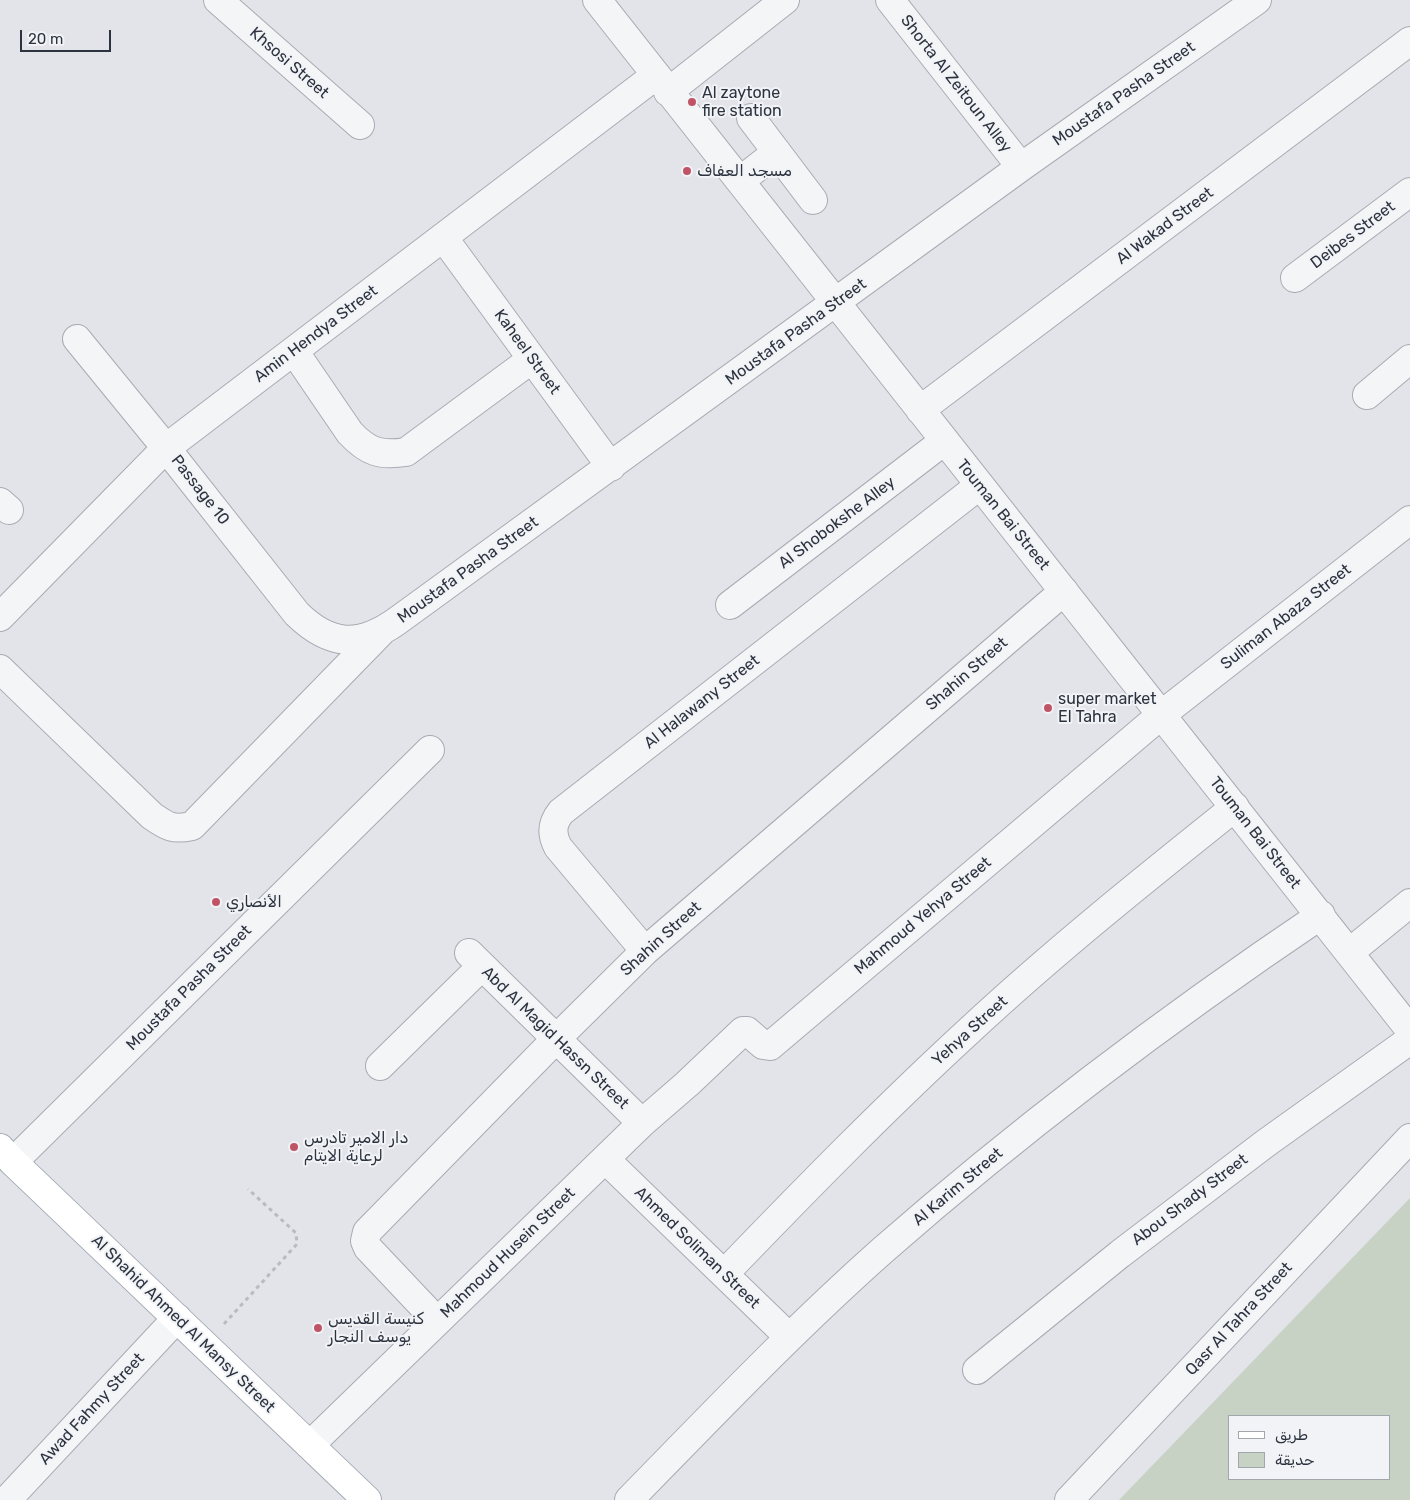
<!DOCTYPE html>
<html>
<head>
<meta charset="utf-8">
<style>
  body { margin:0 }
  #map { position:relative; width:1410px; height:1500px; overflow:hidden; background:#e2e4e9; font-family:Rubik,Vazirmatn,sans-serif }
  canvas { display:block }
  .legend { position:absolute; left:1228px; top:1415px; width:162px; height:65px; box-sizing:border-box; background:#f1f3f6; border:1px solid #a2a6ad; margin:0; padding:6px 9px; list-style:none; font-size:15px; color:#2c333f }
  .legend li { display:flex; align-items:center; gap:10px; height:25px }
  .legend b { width:25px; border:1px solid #a2a6ad }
  .scale { position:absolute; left:20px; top:30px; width:91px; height:22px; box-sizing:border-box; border:2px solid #2c333f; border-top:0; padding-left:6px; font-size:15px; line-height:18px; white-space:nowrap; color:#2c333f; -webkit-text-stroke:4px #f1f3f6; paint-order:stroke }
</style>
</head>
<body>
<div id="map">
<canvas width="1410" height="1500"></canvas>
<ul class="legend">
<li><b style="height:6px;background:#fff"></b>طريق</li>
<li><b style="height:14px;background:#c7d2c4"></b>حديقة</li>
</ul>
<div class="scale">20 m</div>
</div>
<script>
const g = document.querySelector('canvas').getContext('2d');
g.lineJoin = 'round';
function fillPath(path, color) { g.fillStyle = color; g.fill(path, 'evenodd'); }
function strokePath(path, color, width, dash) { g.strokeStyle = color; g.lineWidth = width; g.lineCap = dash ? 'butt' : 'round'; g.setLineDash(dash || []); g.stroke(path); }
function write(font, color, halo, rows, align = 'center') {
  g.font = font + ' Rubik,Vazirmatn,sans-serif'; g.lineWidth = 4; g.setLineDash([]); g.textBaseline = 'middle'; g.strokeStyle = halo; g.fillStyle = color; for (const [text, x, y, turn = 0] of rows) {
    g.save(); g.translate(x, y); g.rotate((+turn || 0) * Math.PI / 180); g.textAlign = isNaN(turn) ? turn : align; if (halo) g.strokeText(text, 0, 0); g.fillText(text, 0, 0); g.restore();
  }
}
const green = new Path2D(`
  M1410,1198V1500H1119ZM1229,1416H1389V1479H1229Z`);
const path = new Path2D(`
  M224,1324L297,1244L296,1233L248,1189`);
const minor = new Path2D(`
  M218,0L360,125
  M597,0L1410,1030
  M890,0L1021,167
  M668,92L785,0
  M751,118L813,200
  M740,181L777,152
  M443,237L611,467
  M1295,278L1410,192
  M77,339L166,448L297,614C330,646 359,648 397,621L1021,167L1257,0
  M294,351L350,433C368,452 380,456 406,452L532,359
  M1367,395L1410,359
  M920,410L1410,41
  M0,502L9,510
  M730,605L944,441
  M0,617L166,448L655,76
  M0,669L152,816C168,827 173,830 192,826L381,632
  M645,951L558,847C551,834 552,823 561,812L980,485
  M1350,952L1410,903
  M469,953L642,1123
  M380,1066L482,966
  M605,1159L789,1337
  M13,1162L430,750
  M724,1274C804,1191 885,1108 971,1029C1055,951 1145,879 1235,807
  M437,1321L368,1248L365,1241L367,1232L556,1039L645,951L1064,591
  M977,1370L1120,1254L1266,1143L1410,1040
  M310,1445L642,1123L687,1084L743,1031H747L763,1045L770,1046L1161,715L1410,520
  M7,1500L177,1318
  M629,1500C712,1415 794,1329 883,1250C1021,1129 1168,1018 1321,915
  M1069,1500L1410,1138`);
const major = new Path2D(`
  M0,1148L13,1162L367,1500`);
const markers = [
  [692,102,5,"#c05467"],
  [687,171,5,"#c05467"],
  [1048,708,5,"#c05467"],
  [216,902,5,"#c05467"],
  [294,1147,5,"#c05467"],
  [318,1328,5,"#c05467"]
];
const streetNames = [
  ["Khsosi Street",289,63,41],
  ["Shorta Al Zeitoun Alley",956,84,52],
  ["Moustafa Pasha Street",1124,94,-35],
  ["Al Wakad Street",1165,226,-37],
  ["Deibes Street",1353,235,-37],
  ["Moustafa Pasha Street",796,332,-36],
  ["Amin Hendya Street",316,334,-37],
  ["Kaheel Street",527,352,54],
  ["Passage 10",200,490,52],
  ["Touman Bai Street",1003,515,51],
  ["Al Shobokshe Alley",837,523,-37],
  ["Moustafa Pasha Street",468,570,-36],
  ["Suliman Abaza Street",1286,617,-38],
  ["Shahin Street",967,674,-41],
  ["Al Halawany Street",702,702,-38],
  ["Touman Bai Street",1255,833,52],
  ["Mahmoud Yehya Street",923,916,-40],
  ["Shahin Street",661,939,-42],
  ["Moustafa Pasha Street",189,988,-45],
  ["Yehya Street",970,1031,-42],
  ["Abd Al Magid Hassn Street",555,1038,44],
  ["Al Karim Street",958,1187,-40],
  ["Abou Shady Street",1190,1200,-37],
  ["Ahmed Soliman Street",697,1248,44],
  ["Mahmoud Husein Street",508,1253,-44],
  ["Qasr Al Tahra Street",1239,1319,-47],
  ["Al Shahid Ahmed Al Mansy Street",183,1324,44],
  ["Awad Fahmy Street",92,1409,-47]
];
const poiNames = [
  ["Al zaytone",702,93],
  ["fire station",702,111],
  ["مسجد العفاف",697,171],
  ["super market",1058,699],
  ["El Tahra",1058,717],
  ["الأنصاري",226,902],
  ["دار الامير تادرس",304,1138],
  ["لرعاية الايتام",304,1156],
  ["كنيسة القديس",328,1319],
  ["يوسف النجار",328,1337]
];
fillPath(green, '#c7d2c4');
strokePath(minor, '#a8abb3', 30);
strokePath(major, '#a2a9b3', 30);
strokePath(path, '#b8bbc0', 3, [4, 4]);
strokePath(minor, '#f4f5f7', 28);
strokePath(major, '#fff', 28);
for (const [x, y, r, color] of markers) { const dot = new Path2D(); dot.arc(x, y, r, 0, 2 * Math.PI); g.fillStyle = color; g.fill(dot); strokePath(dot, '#f1f3f6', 2); }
write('16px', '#2c333f', '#f1f3f6', streetNames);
write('16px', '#2c333f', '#f1f3f6', poiNames, 'left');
</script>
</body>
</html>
